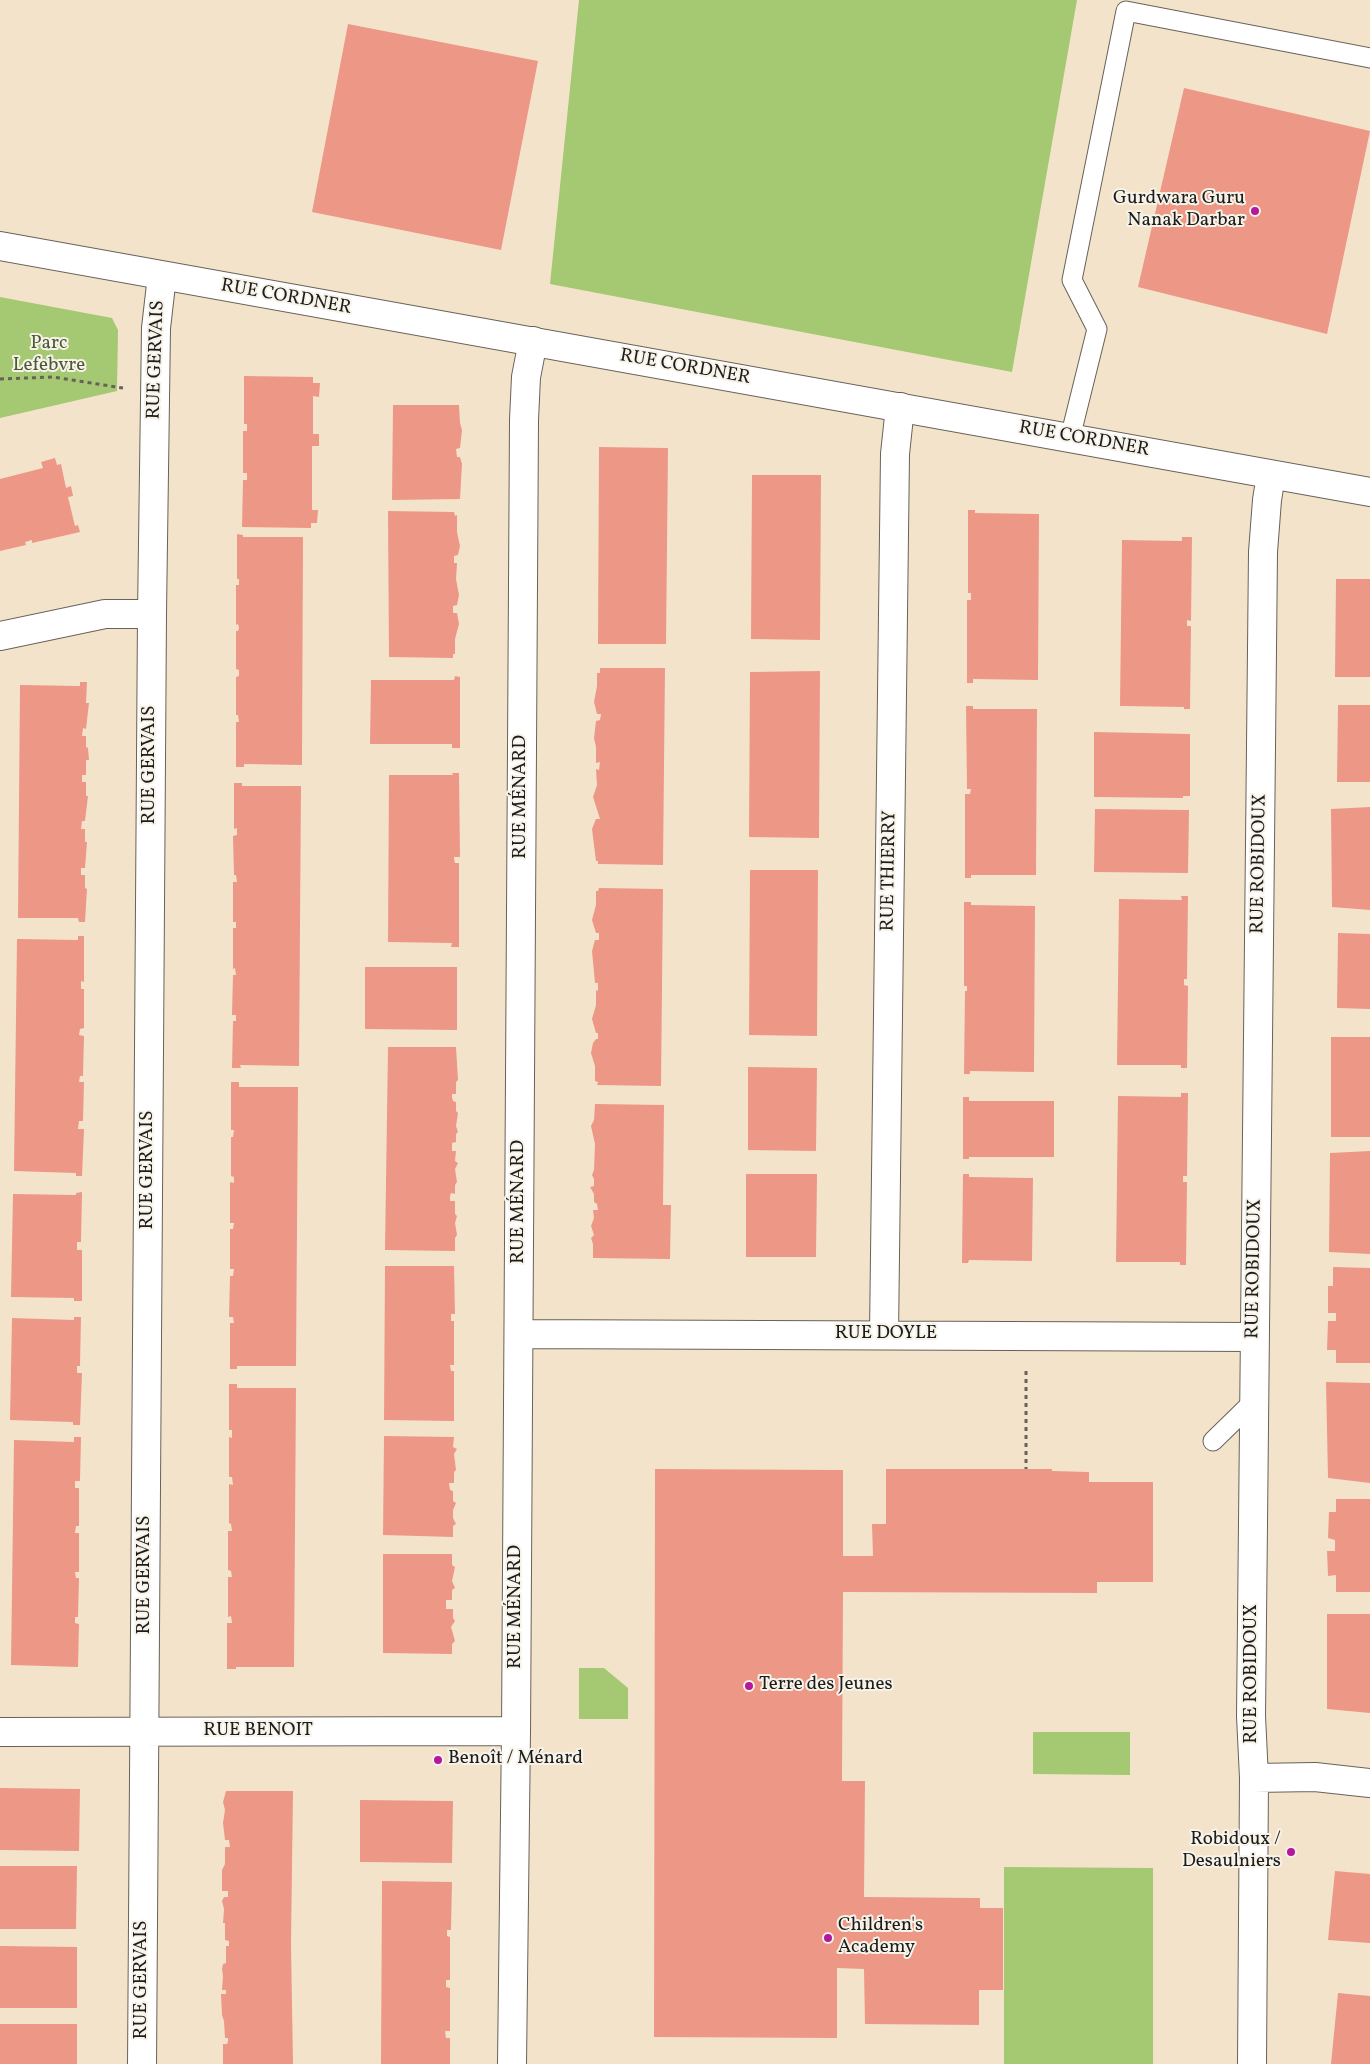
<!DOCTYPE html>
<html>
<head>
<meta charset="utf-8">
<style>
  body { margin:0 }
  canvas { display:block; background:#f4e3cb }
</style>
</head>
<body>
<canvas width="1370" height="2064"></canvas>
<script>
const g = document.querySelector('canvas').getContext('2d');
g.lineJoin = 'round';
function fillPath(path, color) { g.fillStyle = color; g.fill(path, 'evenodd'); }
function strokePath(path, color, width, dash) { g.strokeStyle = color; g.lineWidth = width; g.lineCap = dash ? 'butt' : 'round'; g.setLineDash(dash || []); g.stroke(path); }
function write(font, color, halo, rows, align = 'center') {
  g.font = font + ' Vollkorn,serif'; g.lineWidth = 4; g.setLineDash([]); g.textBaseline = 'middle'; g.strokeStyle = halo; g.fillStyle = color; for (const [text, x, y, turn = 0] of rows) {
    g.save(); g.translate(x, y); g.rotate((+turn || 0) * Math.PI / 180); g.textAlign = isNaN(turn) ? turn : align; if (halo) g.strokeText(text, 0, 0); g.fillText(text, 0, 0); g.restore();
  }
}
const green = new Path2D(`
  M579,0H1077L1012,372L550,284Z
  M0,297L112,318L118,330L117,391L0,418Z
  M579,1668H604L628,1688V1719H579Z
  M1033,1732H1130V1775L1033,1774Z
  M1004,1867L1153,1868V2064H1004Z`);
const building = new Path2D(`
  M348,24L538,61L501,250L312,212Z
  M1184,88L1370,131L1327,334L1138,287Z
  M244,376L313,377V383H320L319,397L313,396V434H319V446H312V510H318L317,523H311V528L242,527L243,480H247V473H243V431H247V424H244Z
  M393,405H459L460,423L462,430L460,448L456,449L457,457H460L462,464L460,499L392,500Z
  M599,447L668,448L666,644H598Z
  M55,458L57,465L61,464L66,488L71,486L73,496L68,497L75,526L78,525L80,532L32,543V540L25,542L26,545L0,551V479L43,468L41,462Z
  M752,475H821L820,640L751,639Z
  M968,510H975V513L1039,514L1038,680L973,679V683H967V600H971V593H968Z
  M388,511L454,512L455,516L457,515V532L460,546L458,555L454,556V563H457L456,579L459,595L457,605L453,606V613H457L459,624L455,639V654H453V658L389,657Z
  M237,534L243,535V537H303L302,765L244,764V767H236V722H239L238,715H236V677L239,676V670L236,669V631H238L239,628L238,624L236,625V585H239V579H237Z
  M1182,537H1192L1191,621L1187,620V626H1191L1190,709H1184V707L1120,706L1122,540L1182,541Z
  M1336,579H1370V677H1335Z
  M600,668H665L663,865L598,864V861H596L592,829L596,819H600L593,797L597,785L596,769L599,770L600,762L596,763V747L594,738L596,721L600,720L601,714H597L594,702L597,686V673H600Z
  M820,671L819,838L749,837L750,672Z
  M455,676L460,677V748H452V744H370L371,680H454Z
  M80,682H87L86,703H89L86,729L83,728L82,736H86V747L88,748L89,760H86V775H82V782H86V796H88L85,821H82L81,829H85V842H87L85,868H81V875H85V888L87,889L85,922H79L78,918H18L20,685L80,686Z
  M1338,705H1370V782H1337Z
  M966,706H973V709H1037L1036,875H971V878H965V794H970L971,789H967Z
  M1094,732L1190,734V796H1183V798L1094,797Z
  M452,773H459L460,857H454V859L455,863H459V947H451L452,943L388,942L389,775H453Z
  M234,783H242V786H301L299,1066L240,1065L241,1068H232L233,1021H236V1015H232L233,975H236L235,968L233,969V928H236V922H233V882H237L236,875H234L233,836L237,835V828L234,829Z
  M1370,807V910L1332,907L1331,809Z
  M1095,809L1189,810L1188,873L1094,872Z
  M750,870H818L817,1036L749,1035Z
  M599,888L663,889L661,1086L597,1085L598,1082L595,1081V1066L591,1053L593,1043L596,1039H598V1033H596L592,1019L596,1005V990L598,991V983H595L592,951L595,940H599V933H596L592,920L596,905V891H598Z
  M1181,896H1188L1187,979H1184V985L1188,986L1187,1068H1181V1065H1117L1119,899L1182,900Z
  M964,902H971V905L1035,906L1034,1072L970,1071V1074H964L965,991H967V986H964Z
  M1338,933L1370,934V1009L1337,1008Z
  M78,936H84V982L81,981V989H84V1028L80,1029L79,1035L84,1036L83,1076H80L79,1082H84L83,1121H79L78,1129H84L82,1176H76V1173L14,1171L17,939L78,940Z
  M365,967H457V1030L365,1029Z
  M1331,1037H1370V1137H1331Z
  M388,1047H456L458,1080L456,1082V1094H452V1097L453,1101L456,1102V1111L458,1113L456,1126L458,1132L456,1134V1142L452,1143V1151H456L455,1161L458,1163L455,1169L457,1182L455,1185V1194L451,1193L450,1196V1201H455V1214L457,1216L455,1223L457,1235L455,1238V1251L385,1250Z
  M748,1067L817,1068L816,1151L748,1150Z
  M231,1082H239V1087H298L296,1366H237V1369H230V1323H234L233,1317H229L230,1276H233L234,1269H230V1229H233L234,1223H230V1182L234,1183V1177L231,1176V1137H233L234,1130H231Z
  M1181,1093H1188L1187,1176H1183V1182H1187L1186,1265H1180V1262H1116L1118,1096L1181,1097Z
  M963,1097H969V1101H1054V1157H969V1159H963Z
  M595,1104L664,1105L663,1205H671L670,1259L593,1258V1244L591,1238L594,1235L591,1226L594,1218L593,1210H598L597,1204L594,1202V1194L590,1187L594,1186V1179L592,1175L594,1170L595,1144L591,1126L594,1120Z
  M1370,1151V1254L1329,1252L1330,1153Z
  M746,1174H817L816,1257H746Z
  M963,1174H969V1177L1033,1178L1032,1261L969,1260L968,1263H962Z
  M82,1192L81,1242H77V1250H82V1301H74V1298L11,1297L13,1194L76,1195V1193Z
  M385,1266H454L455,1314H451V1321H454V1365H450L451,1371H454V1421L384,1420Z
  M1333,1267L1370,1268V1363H1336V1350H1327L1328,1321H1336V1313H1328V1286H1333Z
  M74,1317H81L80,1366H77V1373H82L80,1425H73V1422L10,1420L12,1318L74,1320Z
  M1326,1382L1370,1383V1483L1328,1478Z
  M229,1384H237V1388H296L294,1667H236V1669H227V1623H232L231,1616L228,1617V1577H232L231,1571L228,1570V1531H232L231,1524L229,1523V1484L233,1485L232,1477H229V1437L232,1438V1430H229Z
  M384,1436L454,1437L453,1447L457,1449L454,1454L456,1470L454,1472V1483H449L450,1490L453,1491V1501L456,1503L453,1510V1518L456,1524L453,1526V1537L383,1535Z
  M74,1437H81L80,1481H75V1488H79V1526H76L75,1533H79V1572H75L76,1578H79L78,1617H75V1623L79,1624L78,1667L11,1665L14,1440L74,1442Z
  M655,1469L843,1470V1556H873L872,1524H886V1469H1052V1471L1089,1472V1482H1153V1582H1097V1593L843,1592L842,1781H865L864,1897L980,1898V1908H1003V1990H979V2025L865,2024L864,1969L837,1968V2038L654,2037Z
  M1336,1499H1370V1592H1336V1575L1328,1576L1327,1551H1335V1540L1328,1538L1329,1512H1336Z
  M383,1554H452V1565L455,1567L452,1581L455,1588L452,1590V1600H446V1609H453V1618L455,1621L451,1627L455,1641L452,1644V1654L383,1653Z
  M1327,1614H1370V1713L1327,1709Z
  M0,1788L80,1789L79,1851L0,1850Z
  M226,1791H293L291,1943L293,2064H223V2044H227L228,2041V2038H225L224,2021L222,2015L221,1994H226V1990H222L223,1976L222,1969L223,1964L226,1963V1946H229V1941L225,1940V1923H223L224,1909L222,1901L224,1897H228V1891H222V1870L225,1864V1847H230L229,1840H225L223,1823L225,1810L223,1802Z
  M360,1800L453,1801L452,1863L360,1862Z
  M0,1866H77L76,1929H0Z
  M1335,1871L1370,1874V1943L1328,1940Z
  M382,1881L452,1882L451,1930H447V1936L450,1937V1980H446V1987L450,1988V2031H445L446,2038H450V2064H381Z
  M0,1946L77,1947V2008H0Z
  M1338,1993L1370,1996V2064H1331Z
  M0,2024H77V2064H0Z`);
const path = new Path2D(`
  M0,379L53,377L123,388
  M1026,1371V1469`);
const service = new Path2D(`
  M1070,438L1097,329L1072,280L1126,11L1370,58
  M1213,1441L1254,1401`);
const minor = new Path2D(`
  M0,636L105,614H152
  M519,1334L1254,1337
  M884,1335L895,454L900,407
  M0,1732L516,1731
  M1254,1778L1315,1777L1370,1783
  M142,2064L152,614L156,328L162,276
  M512,2064L516,1731L524,420L526,377L533,341
  M1252,2064L1254,1778L1251,1716L1263,552L1267,500L1271,475`);
const tertiary = new Path2D(`
  M0,246L1370,492`);
const markers = [
  [1255,211,5,"#b5179e"],
  [749,1686,5,"#b5179e"],
  [438,1760,5,"#b5179e"],
  [1291,1852,5,"#b5179e"],
  [828,1938,5,"#b5179e"]
];
const poiNames = [
  ["Gurdwara Guru",1245,200,"right"],
  ["Nanak Darbar",1245,222,"right"],
  ["Terre des Jeunes",759,1686],
  ["Benoît / Ménard",448,1760],
  ["Robidoux /",1281,1841,"right"],
  ["Desaulniers",1281,1863,"right"],
  ["Children's",838,1927],
  ["Academy",838,1949]
];
const streetNames = [
  ["RUE CORDNER",286,298,10],
  ["RUE GERVAIS",157,360,-88],
  ["RUE CORDNER",685,368,10],
  ["RUE CORDNER",1084,440,10],
  ["RUE GERVAIS",151,765,-90],
  ["RUE MÉNARD",522,797,-90],
  ["RUE ROBIDOUX",1260,864,-89],
  ["RUE THIERRY",890,871,-89],
  ["RUE GERVAIS",149,1170,-90],
  ["RUE MÉNARD",520,1202,-90],
  ["RUE ROBIDOUX",1255,1269,-89],
  ["RUE DOYLE",886,1335],
  ["RUE GERVAIS",146,1575,-90],
  ["RUE MÉNARD",517,1607,-90],
  ["RUE ROBIDOUX",1253,1674,-90],
  ["RUE BENOIT",258,1732],
  ["RUE GERVAIS",143,1980,-90]
];
const parkNames = [
  ["Parc",49,345],
  ["Lefebvre",49,367]
];
fillPath(green, '#a5c872');
fillPath(building, '#ed9886');
strokePath(service, '#686259', 21);
strokePath(minor, '#686259', 30);
strokePath(tertiary, '#686259', 30);
strokePath(path, '#686259', 3, [4, 4]);
strokePath(service, '#fff', 19);
strokePath(minor, '#fff', 28);
strokePath(tertiary, '#fff', 28);
for (const [x, y, r, color] of markers) { const dot = new Path2D(); dot.arc(x, y, r, 0, 2 * Math.PI); g.fillStyle = color; g.fill(dot); strokePath(dot, '#f7f3e8', 2); }
write('19px', '#1c1c1c', '#f7f3e8', poiNames, 'left');
write('19px', '#1c1c1c', '#f7f3e8', streetNames);
write('19px', '#4c583a', '#f7f3e8', parkNames);
</script>
</body>
</html>
